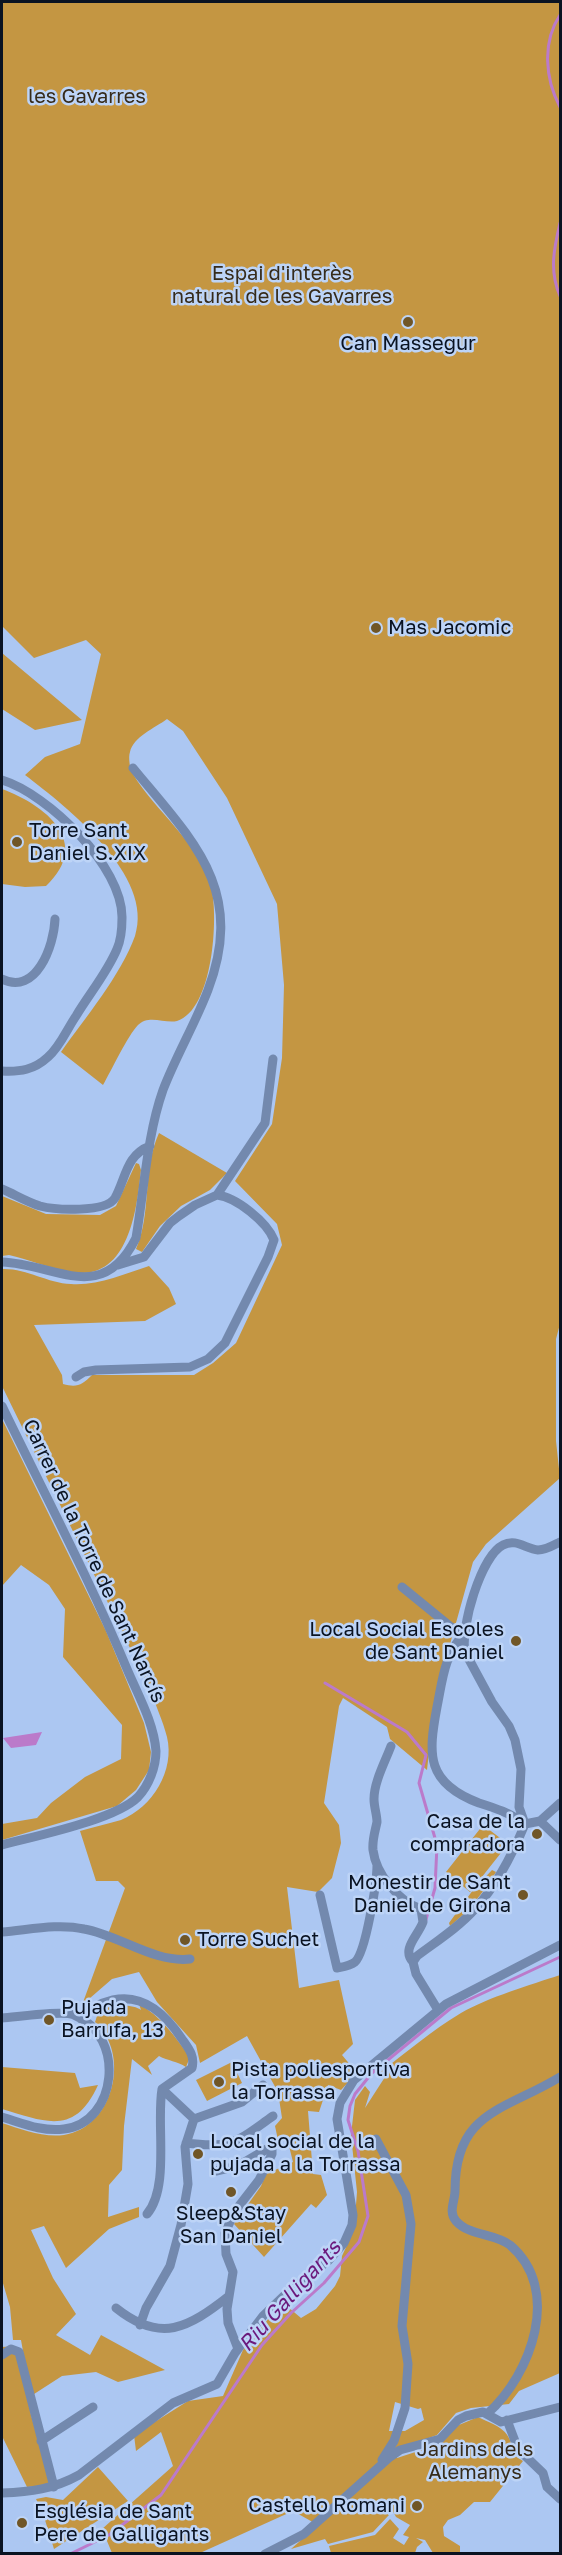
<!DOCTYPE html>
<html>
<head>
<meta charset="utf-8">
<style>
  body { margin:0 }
  #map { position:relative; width:562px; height:2555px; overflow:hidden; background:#acc7f2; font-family:"Golos Text",sans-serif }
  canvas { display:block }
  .frame { position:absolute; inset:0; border:3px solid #0a1322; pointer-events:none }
</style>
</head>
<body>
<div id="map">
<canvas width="562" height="2555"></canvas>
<div class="frame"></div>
</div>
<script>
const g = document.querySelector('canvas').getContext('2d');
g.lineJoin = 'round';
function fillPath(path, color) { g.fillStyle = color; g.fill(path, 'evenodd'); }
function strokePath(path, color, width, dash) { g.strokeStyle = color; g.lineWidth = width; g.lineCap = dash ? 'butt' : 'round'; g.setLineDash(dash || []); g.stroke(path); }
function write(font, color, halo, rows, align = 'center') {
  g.font = font + ' "Golos Text",sans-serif'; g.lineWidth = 5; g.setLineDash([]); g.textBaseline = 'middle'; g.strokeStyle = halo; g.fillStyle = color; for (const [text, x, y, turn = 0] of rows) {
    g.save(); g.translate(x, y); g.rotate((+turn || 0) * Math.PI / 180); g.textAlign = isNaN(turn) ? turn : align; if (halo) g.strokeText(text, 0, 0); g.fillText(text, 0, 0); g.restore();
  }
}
const green = new Path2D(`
  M2,2H560V1324L556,1339V1441L560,1478L486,1544L473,1562L435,1698L427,1770L390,1739L387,1727L343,1698L339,1706L324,1803L339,1825L341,1843L332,1878L318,1892L287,1887L299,1988L339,1980L353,2044L342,2055L357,2073L341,2090L328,2085L319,2112L308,2111L313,2174L321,2175L327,2195L316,2208L311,2204L264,2257L234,2224L261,2186L266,2174L293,2162L288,2142L278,2140L275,2126L282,2118L278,2092L247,2036L200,2063L196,2045L157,2002L139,1972L112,1979L82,2005L125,1888L118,1881H96L80,1831C93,1827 108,1824 121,1820C153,1807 175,1770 167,1737C163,1721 155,1704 150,1689L2,1386V1269C26,1268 47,1283 71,1284C97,1286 124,1274 149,1266L169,1288L176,1304L145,1321L34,1325L62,1375L63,1384C77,1388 82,1385 92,1375H194L213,1363L236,1343L282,1245L277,1224L235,1181L272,1124L282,1058L284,985L277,904L227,798L183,731L167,719C155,728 133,737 130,752C128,757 130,770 133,774C155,811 200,844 211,886C219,917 213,1010 177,1021C165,1024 149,1014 138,1025C128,1035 111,1071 103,1085L61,1052C85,1018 121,975 135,936C155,876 67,807 25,775L45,757L80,744L101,654L86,640L34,658L2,626Z
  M2,653L82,720L35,730L2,709Z
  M2,789C45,805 93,842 46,886L25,887L2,884Z
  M159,1133L227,1173L210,1190L181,1206L160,1226L142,1252L136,1249C152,1213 142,1170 159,1133Z
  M136,1163L139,1164L141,1170C137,1208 129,1282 72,1272C51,1269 30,1260 9,1255L2,1256V1196L46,1214L100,1215L116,1206Z
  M2,1419L106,1631L144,1723L151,1752L149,1770L136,1790L117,1806L2,1840V1824L37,1818L51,1803L85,1777L121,1759L122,1725L63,1657L65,1609L49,1585L21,1565L2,1586Z
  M483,1825L508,1844L470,1892L446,1872Z
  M492,1870L496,1872C483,1893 469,1911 450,1926L449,1923L473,1890Z
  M560,1975V2373L519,2391L509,2404L471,2408L456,2413L437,2435L393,2451L397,2458L440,2444L454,2427L478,2417C501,2428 509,2428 515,2456L523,2461L490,2502H474L460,2515L448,2520L443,2527L444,2536L460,2546V2553H433L425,2540L416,2538L423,2542L417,2547L415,2553H331L329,2546L375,2535L390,2519L399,2529L393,2538L404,2545L409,2537L403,2535L410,2525L396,2517L388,2502L377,2506L389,2515L373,2532L328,2544L325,2539L291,2549L318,2525L293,2511L200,2553H112L102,2529L173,2466L161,2432L136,2451L134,2435L188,2401L223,2396L243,2350L282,2302L301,2318L316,2309L335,2286L340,2276L342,2256L354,2230L357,2192L351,2135L355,2100L365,2086L370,2092L365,2108L385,2077L379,2073C406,2053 432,2030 461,2013C489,1997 530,1985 560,1975ZM395,2402L418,2409L421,2408L424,2420L405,2431H389Z
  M139,2004C161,2016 175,2037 190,2057L186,2067C177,2061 168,2061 159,2056L148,2066L152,2075L132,2059L124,2126L122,2170L109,2185L108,2217L139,2207V2217L109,2229L66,2268L44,2226L31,2230L53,2278L76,2314L56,2335L90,2355L101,2335L165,2370L118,2382L96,2372L62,2376L31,2396L21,2340H13L10,2307L2,2280V2123C21,2129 43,2138 64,2135C114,2127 131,2054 95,2022C96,2020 97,2015 98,2013C107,2003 134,2004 141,2010Z
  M232,2062L242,2083L207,2101L196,2080Z
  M2,2067L75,2073L80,2088L98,2085C75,2136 46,2122 2,2109Z
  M15,2346L25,2380L31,2415L51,2485L27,2487L2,2436V2347Z
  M98,2467L128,2501L54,2549L45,2520L48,2511L39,2505L36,2499L46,2497L63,2500Z`);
const water = new Path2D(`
  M42,1732L36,1745L11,1748L3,1738Z`);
const stream = new Path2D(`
  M560,15C542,42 545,79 560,107
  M560,223C554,248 549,271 560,296
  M325,1683L407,1732L426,1755L419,1783L437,1845L435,1888L425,1923
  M70,2554L109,2535L161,2495L262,2345L291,2313L324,2283L359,2242L368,2216L358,2151L348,2120L350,2106L355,2094L372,2073L451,2008L560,1957`);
const minor = new Path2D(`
  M2,780C48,794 123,867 122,918C122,928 121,940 117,949C107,973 89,994 76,1016C67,1029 60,1047 48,1057C34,1070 20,1072 2,1071
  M2,979C36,996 54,946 55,919
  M2,1189C14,1194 27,1202 40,1206C55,1210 106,1213 115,1198C126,1178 126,1155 150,1146
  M2,1262C56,1264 102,1306 136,1238C144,1191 147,1135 163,1090C176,1056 195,1024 208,990C246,889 193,841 133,768
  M118,1265L144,1257L170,1223L179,1216L195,1205L217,1195L265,1123L273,1059
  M76,1377L84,1372L96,1370L190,1367L208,1359L225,1343L268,1257L274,1240C267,1222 236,1197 217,1195
  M2,1406C44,1493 90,1580 127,1669C138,1695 154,1723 156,1751C156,1767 149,1785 138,1797C115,1820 35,1836 2,1845
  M402,1587L451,1627L465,1632
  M465,1632C444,1656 443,1677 437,1707C428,1755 426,1783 479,1803C495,1808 511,1813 524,1824
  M391,1746C385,1762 374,1782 374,1799C374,1807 377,1815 377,1822C375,1832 372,1840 373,1850C376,1874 398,1901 421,1909L423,1922C418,1936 401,1949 413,1962
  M540,1821L560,1840
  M525,1824L540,1821L560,1803
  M320,1895L337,1968C342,1967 350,1966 355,1962C366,1952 377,1881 377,1865
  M2,1932C28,1930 58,1923 84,1929C119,1935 154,1963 190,1959
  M438,2010L416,1974L413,1962L417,1956C437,1941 459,1927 475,1909C496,1886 513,1853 525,1824L519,1807L521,1769L515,1740L509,1726L492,1702L465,1652C460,1628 481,1556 503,1545C516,1538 526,1549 538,1550C546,1550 554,1545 560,1542
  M2,2018C17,2017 63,2010 74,2015C127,2036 117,2123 64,2129C42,2132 22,2123 2,2117
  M81,2019C90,2008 100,2003 113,2000C144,1993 166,2015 182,2039C189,2049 195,2056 192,2068L162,2089
  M162,2089L194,2119
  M194,2119L242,2102L263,2085
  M376,2139L406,2195L411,2224L402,2326L408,2364L405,2408L394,2441L382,2460
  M186,2143C233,2149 236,2142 273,2116
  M216,2171L238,2166L272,2146V2154L259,2180L235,2211L225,2233L226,2254L233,2272L227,2309L228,2323L238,2349
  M147,2214C170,2187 156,2124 162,2089
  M116,2308C161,2344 188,2328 229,2296
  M140,2325L146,2308L170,2266L181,2225L188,2184L185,2147L194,2119
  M2,2355L11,2349L19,2352L54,2487
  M487,2414C532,2374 562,2289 510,2245C494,2233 469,2236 456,2221C448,2212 455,2201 455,2191C455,2111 504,2111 560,2077
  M507,2420L518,2449L543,2473L547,2487L560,2499
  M41,2441L93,2407
  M2,2493C30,2492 54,2489 79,2475L173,2403L217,2384L235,2353L263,2316L289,2291L328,2261L344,2243L352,2225L353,2215L337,2119L340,2103L354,2080L446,2004L560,1945
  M265,2554L304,2534L390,2457L400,2450L440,2439L458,2420L466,2416L483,2412L501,2422L560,2407`);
const markers = [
  [408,322,6,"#705627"],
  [376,628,6,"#705627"],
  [17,842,6,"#705627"],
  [516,1641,6,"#705627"],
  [537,1834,6,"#705627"],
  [523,1895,6,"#705627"],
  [185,1940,6,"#705627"],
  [49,2020,6,"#705627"],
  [219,2082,6,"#705627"],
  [198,2154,6,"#705627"],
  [231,2192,6,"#705627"],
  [417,2506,6,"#705627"],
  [22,2523,6,"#705627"]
];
const parkNames = [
  ["les Gavarres",87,97],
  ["Espai d'interès",282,274],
  ["natural de les Gavarres",282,297],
  ["Jardins dels",475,2450],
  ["Alemanys",475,2473]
];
const poiNames = [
  ["Can Massegur",408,344,"center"],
  ["Mas Jacomic",388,628],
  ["Torre Sant",29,831],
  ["Daniel S.XIX",29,854],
  ["Local Social Escoles",504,1630,"right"],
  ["de Sant Daniel",504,1653,"right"],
  ["Casa de la",525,1822,"right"],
  ["compradora",525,1845,"right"],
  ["Monestir de Sant",511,1883,"right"],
  ["Daniel de Girona",511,1906,"right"],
  ["Torre Suchet",197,1940],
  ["Pujada",61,2008],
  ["Barrufa, 13",61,2031],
  ["Pista poliesportiva",231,2070],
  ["la Torrassa",231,2093],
  ["Local social de la",210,2142],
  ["pujada a la Torrassa",210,2165],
  ["Sleep&Stay",231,2214,"center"],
  ["San Daniel",231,2237,"center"],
  ["Castello Romani",405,2506,"right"],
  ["Església de Sant",34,2512],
  ["Pere de Galligants",34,2535]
];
const streetNames = [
  ["Carrer de la Torre de Sant Narcís",94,1561,65]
];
const waterNames = [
  ["Riu Galligants",290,2296,-48]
];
fillPath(green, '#c49642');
fillPath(water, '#bb7aca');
strokePath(stream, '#bb7aca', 3);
strokePath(minor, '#7389ae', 9);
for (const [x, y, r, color] of markers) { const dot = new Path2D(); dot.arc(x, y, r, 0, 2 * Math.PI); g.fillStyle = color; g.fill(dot); strokePath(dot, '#bdd4f7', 2); }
write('20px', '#362b1a', '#bdd4f7', parkNames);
write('20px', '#0a1322', '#bdd4f7', poiNames, 'left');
write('20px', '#0a1322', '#bdd4f7', streetNames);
write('italic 21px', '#6b197c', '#bdd4f7', waterNames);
</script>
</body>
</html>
